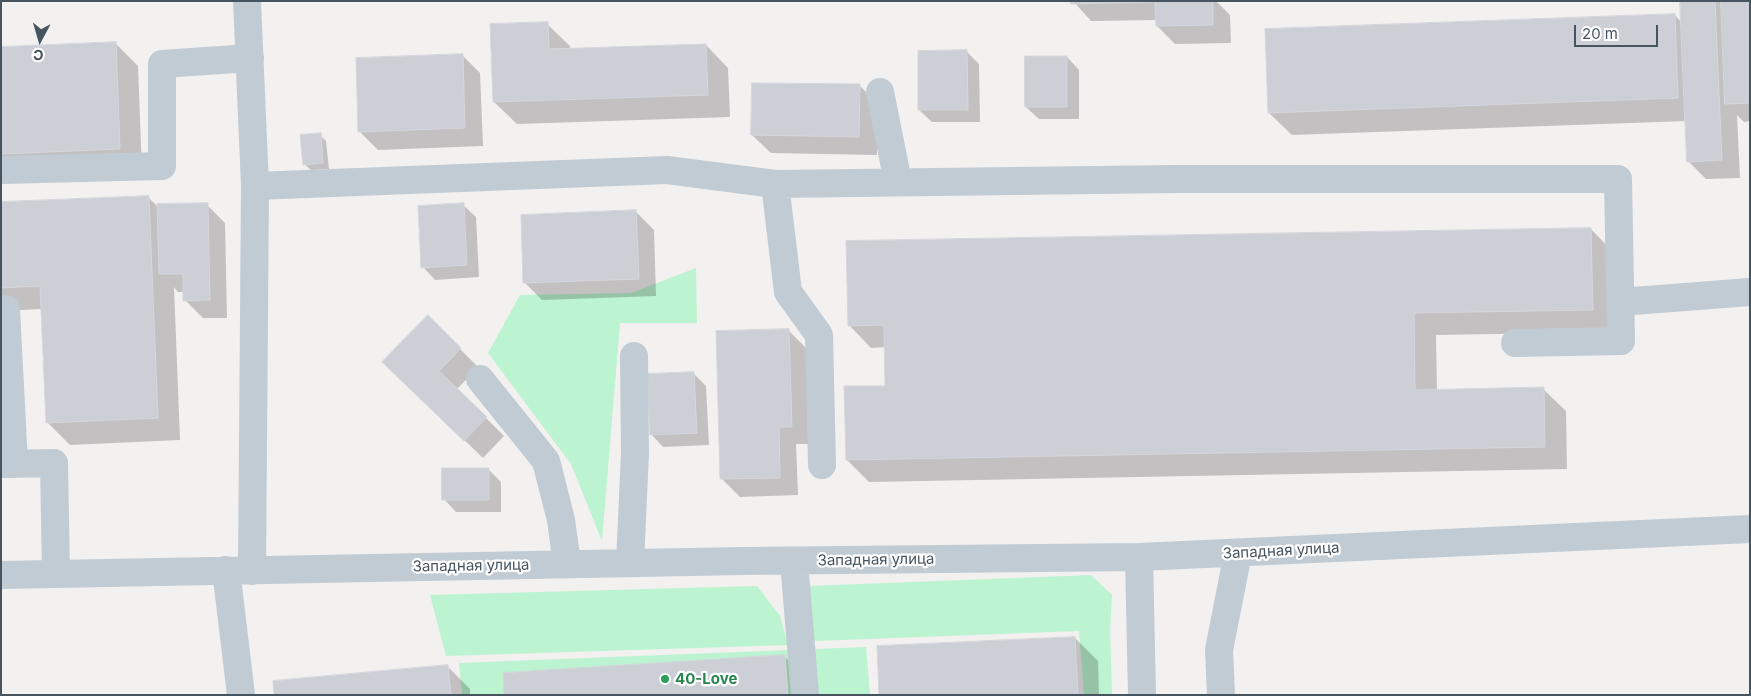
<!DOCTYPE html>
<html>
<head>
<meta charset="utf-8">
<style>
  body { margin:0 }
  #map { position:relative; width:1751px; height:696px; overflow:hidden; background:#f3f0f0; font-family:Inter,sans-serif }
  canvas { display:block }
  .frame { position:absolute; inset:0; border:2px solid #46545f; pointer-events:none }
  .north { position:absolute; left:15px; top:15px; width:50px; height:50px; -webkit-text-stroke:4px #fff; paint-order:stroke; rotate:186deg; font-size:14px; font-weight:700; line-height:20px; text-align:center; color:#46545f }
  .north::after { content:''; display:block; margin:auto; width:18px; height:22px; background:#46545f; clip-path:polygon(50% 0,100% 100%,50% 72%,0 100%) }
  .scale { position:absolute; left:1574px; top:25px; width:84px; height:22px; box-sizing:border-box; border:2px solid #46545f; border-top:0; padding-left:6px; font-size:15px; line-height:18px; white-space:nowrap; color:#46545f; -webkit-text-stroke:4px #fff; paint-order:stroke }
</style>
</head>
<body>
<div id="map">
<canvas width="1751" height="696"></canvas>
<div class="frame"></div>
<div class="north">С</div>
<div class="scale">20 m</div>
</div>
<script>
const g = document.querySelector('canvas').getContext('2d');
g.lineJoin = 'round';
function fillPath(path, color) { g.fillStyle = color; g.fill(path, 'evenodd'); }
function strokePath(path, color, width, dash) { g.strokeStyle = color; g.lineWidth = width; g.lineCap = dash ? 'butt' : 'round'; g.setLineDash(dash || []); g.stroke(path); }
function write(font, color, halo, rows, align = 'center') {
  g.font = font + ' Inter,sans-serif'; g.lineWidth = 4.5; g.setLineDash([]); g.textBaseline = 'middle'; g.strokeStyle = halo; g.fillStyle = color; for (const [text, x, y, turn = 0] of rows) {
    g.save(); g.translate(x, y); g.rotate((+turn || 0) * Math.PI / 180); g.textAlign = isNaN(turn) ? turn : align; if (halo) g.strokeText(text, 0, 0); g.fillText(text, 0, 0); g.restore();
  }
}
const green = new Path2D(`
  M696,268L697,323H620L602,541L571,464L488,353L520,295L631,293Z
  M1091,575L1112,595L1110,630L1112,695H1084L1079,631L814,641L809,586Z
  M757,586L780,616L788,645L446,656L430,595Z
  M866,647L870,695H462L459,663Z`);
const shadow = new Path2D(`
  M1073,1H1216L1230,15L1231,43L1175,44L1157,26V20L1091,21Z
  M1681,1H1750V121L1744,122L1737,115L1740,178L1706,179L1688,161L1687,121L1292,135L1269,113L1675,15L1682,23Z
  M547,24L570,46V50L706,45L728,68L730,117L517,124L494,102Z
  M115,43L138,66L142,171L1,178V48Z
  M967,52L979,64L980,122H932L919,110Z
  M462,55L480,73L483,146L378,150L360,132Z
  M1067,57L1079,70V119H1039L1026,107Z
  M860,86L878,104L877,155L771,153L752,135Z
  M320,135L326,141L329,169L311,170L304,164Z
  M148,197L159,208L207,205L225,223L227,318H203L185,300L184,292H178L174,287L180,440L70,445L47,422L42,309L1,311V204Z
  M463,205L476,217L479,277L435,280L423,267Z
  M636,212L654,230L656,296L542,300L524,282Z
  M1591,229L1613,252L1615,332L1436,335L1437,391L1543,389L1566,411L1567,469L869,482L847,460L887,387L886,347L871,348L849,325Z
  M428,317L478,367L457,389L504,436L483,458L402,380Z
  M788,330L807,349L809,444H796L798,495L740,497L722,479Z
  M693,373L706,386L709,445L663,447L651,434Z
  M488,469L501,482V512H456L444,499Z
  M1075,638L1098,661L1099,695H880Z
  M785,657L807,679L808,695H505Z
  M447,666L470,689V695H275Z`);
const building = new Path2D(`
  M1071,1H1213V25L1156,26L1155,2L1071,4Z
  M1680,1H1715L1722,160L1687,162Z
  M1721,1H1750V103L1725,104Z
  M1675,14L1678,98L1268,113L1265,29Z
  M548,22L549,49L706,44L708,95L493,102L490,24Z
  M116,42L120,149L1,154V47Z
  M967,50L968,110H918V51Z
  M463,54L465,128L358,132L356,58Z
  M1025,56H1067V107H1025Z
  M752,83L860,84L859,137L751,135Z
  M321,133L323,163L303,165L300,135Z
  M149,196L158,418L46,423L40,286L1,288V202Z
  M208,203L210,300L183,301V274H159L157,204Z
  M464,203L467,265L421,268L418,206Z
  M636,210L639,279L523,283L521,215Z
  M1591,228L1593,310L1414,313L1415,390L1544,387L1545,447L846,460L844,386H885L884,325L848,326L846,241Z
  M428,315L461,348L439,371L487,417L464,441L382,362Z
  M789,329L792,427H779L780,478L720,479L716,331Z
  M694,372L697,433L650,435L647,374Z
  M442,468H489V500H442Z
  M1075,637L1078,695H879L877,646Z
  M785,655L788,695H504L503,673Z
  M448,665L451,695H274L273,681Z`);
const minor = new Path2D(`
  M247,1L255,186L252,571
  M880,92L898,182
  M1,170L162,166V64L250,58
  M775,184L1175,179H1618L1621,341L1515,343
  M255,186L667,170L775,184L788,292L819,335L822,465
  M1620,302L1750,292
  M1,309H6L14,464
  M480,379L546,461L561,520L567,564
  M1,464L54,463L56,574
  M1139,557L1142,695
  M794,561L805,695
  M630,563L635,453L634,356
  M226,570L241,695
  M1,575L743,561L1139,557L1750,529
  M1221,695L1219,650L1238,553`);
const markers = [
  [665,679,5,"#2e9e5b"]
];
const streetNames = [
  ["Западная улица",1281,551,-3],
  ["Западная улица",876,560,-1],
  ["Западная улица",471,566,-1]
];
const leisureNames = [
  ["40-Love",675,679]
];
fillPath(green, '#bcf3d0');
fillPath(shadow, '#0003');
fillPath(building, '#cccfd5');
strokePath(building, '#d4d6dc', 1);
strokePath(minor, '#c0cbd3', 28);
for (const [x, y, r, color] of markers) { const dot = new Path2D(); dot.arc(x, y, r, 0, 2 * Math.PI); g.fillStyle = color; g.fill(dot); strokePath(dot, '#fff', 2); }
write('15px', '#46545f', '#fff', streetNames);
write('bold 15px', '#27864d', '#fff', leisureNames, 'left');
</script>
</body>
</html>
